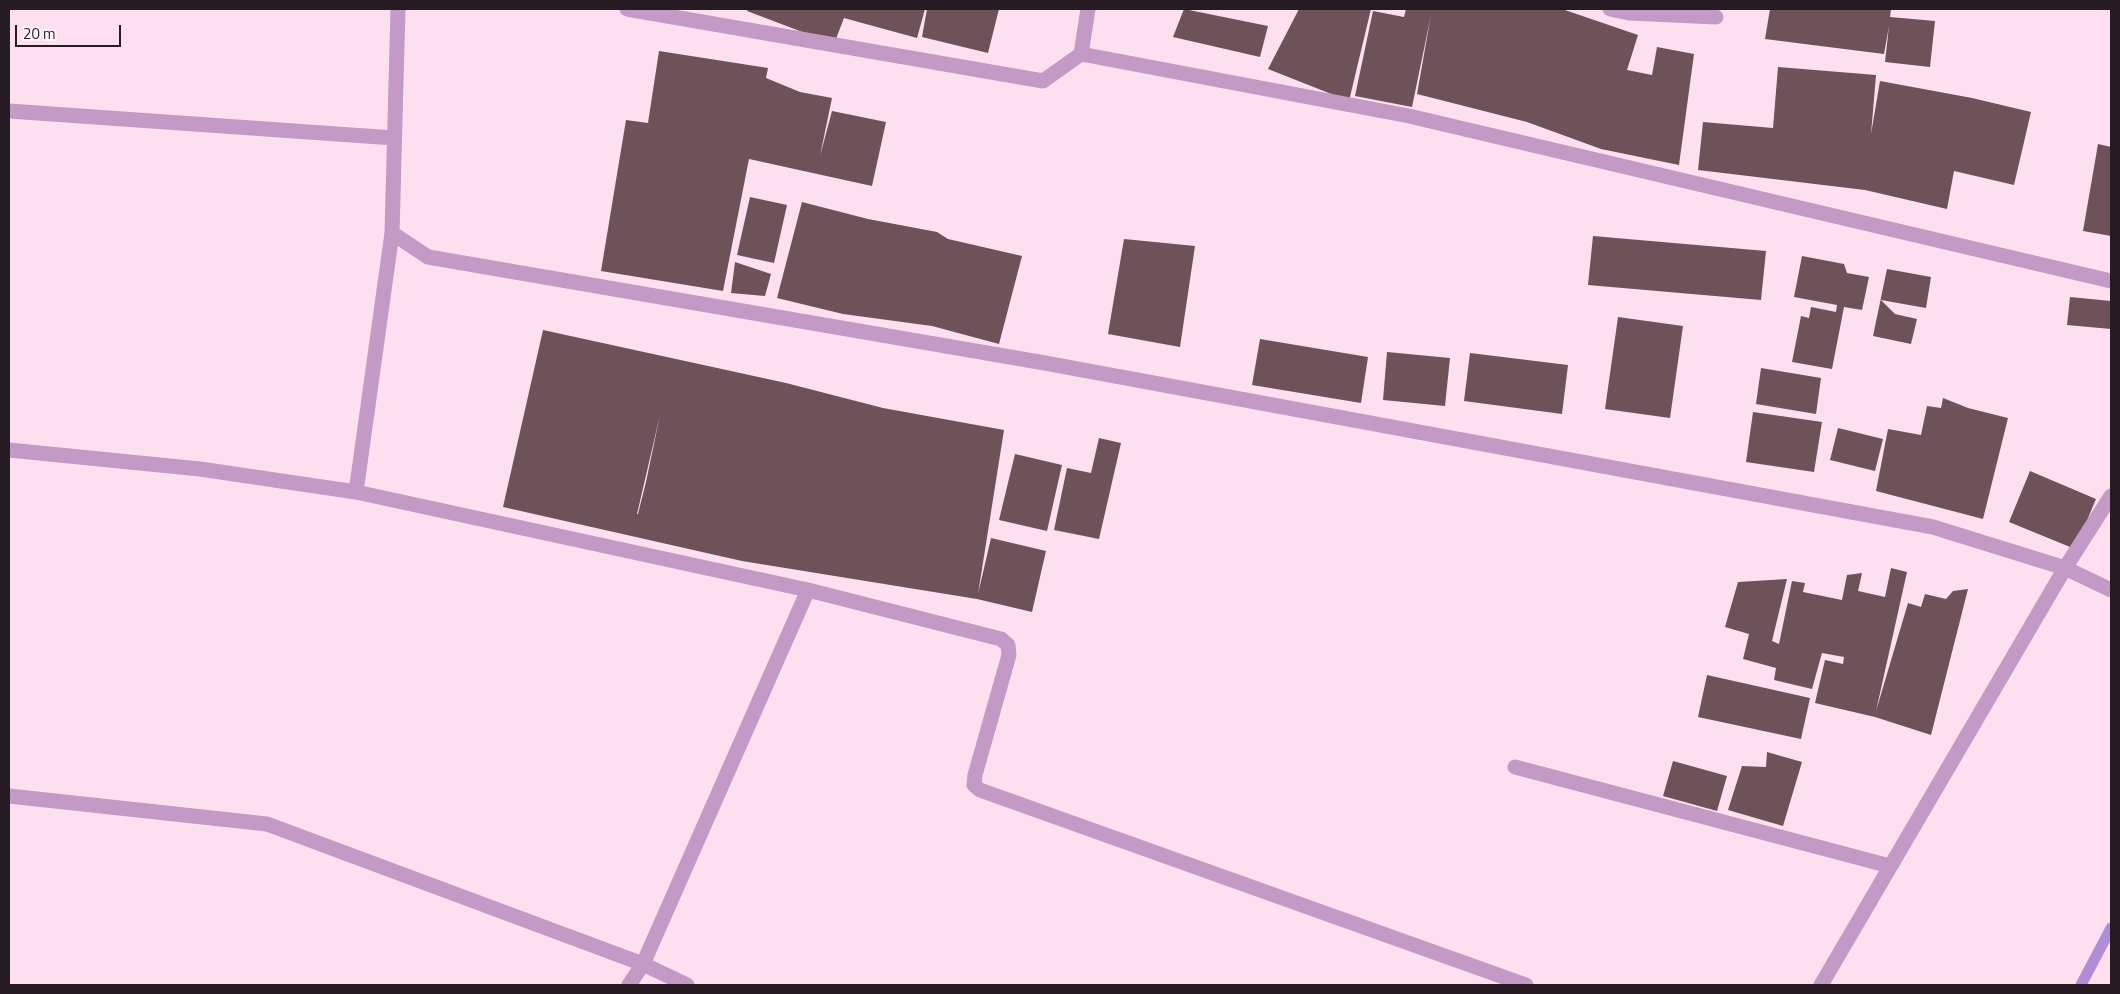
<!DOCTYPE html>
<html>
<head>
<meta charset="utf-8">
<style>
  body { margin:0 }
  #map { position:relative; width:2120px; height:994px; overflow:hidden; background:#fedff0; font-family:"Titillium Web",sans-serif }
  canvas { display:block }
  .frame { position:absolute; inset:0; border:10px solid #261b22; pointer-events:none }
  .scale { position:absolute; left:15px; top:25px; width:106px; height:22px; box-sizing:border-box; border:2px solid #261b22; border-top:0; padding-left:6px; font-size:15px; line-height:18px; white-space:nowrap; color:#261b22; -webkit-text-stroke:4px #fff2f9; paint-order:stroke }
</style>
</head>
<body>
<div id="map">
<canvas width="2120" height="994"></canvas>
<div class="frame"></div>
<div class="scale">20 m</div>
</div>
<script>
const g = document.querySelector('canvas').getContext('2d');
g.lineJoin = 'round';
function strokePath(path, color, width, dash) { g.strokeStyle = color; g.lineWidth = width; g.lineCap = dash ? 'butt' : 'round'; g.setLineDash(dash || []); g.stroke(path); }
function fillPath(path, color) { g.fillStyle = color; g.fill(path, 'evenodd'); }
const stream = new Path2D(`
  M2081,985L2111,928`);
const building = new Path2D(`
  M748,9H925L917,38L844,18L834,44L747,11Z
  M927,9H999L988,53L922,37Z
  M1184,9L1268,26L1260,57L1173,37Z
  M1299,9H1371L1349,101L1268,69Z
  M1406,9H1562L1638,35L1627,70L1652,75L1657,47L1694,54L1679,165L1601,149L1527,122L1417,94L1431,15L1412,107L1355,96L1373,11L1404,17Z
  M1770,9H1891L1890,17L1935,21L1930,67L1885,62L1889,26L1884,54L1765,39Z
  M659,51L768,68L766,78L800,92L832,98L820,156L832,111L886,122L872,186L749,159L723,291L601,271L626,120L648,123Z
  M1778,67L1876,75L1871,134L1880,81L1972,98L2031,112L2014,185L1954,171L1947,209L1865,190L1698,170L1703,122L1773,128Z
  M2098,144L2111,147V236L2083,231Z
  M750,197L787,205L774,263L737,255Z
  M802,202L868,219L937,232L948,239L1022,256L999,344L932,326L843,314L777,298Z
  M1593,236L1766,251L1761,300L1588,285Z
  M1124,239L1195,246L1180,347L1108,334Z
  M1802,256L1844,264L1847,273L1869,277L1862,310L1844,307L1832,369L1792,362L1801,316L1809,318L1811,307L1836,312L1837,305L1794,297Z
  M735,262L771,274L765,296L731,293Z
  M1887,269L1931,277L1926,308L1881,300L1895,314L1917,319L1911,344L1873,336Z
  M2070,297L2111,301V329L2067,325Z
  M1618,317L1683,326L1670,418L1605,409Z
  M543,330L786,383L883,408L1004,430L978,594L991,538L1046,551L1032,612L977,599L742,561L503,507ZM660,415L646,482L638,514H637Z
  M1260,339L1368,357L1361,403L1252,385Z
  M1387,352L1450,358L1445,406L1383,400Z
  M1470,353L1568,365L1562,414L1464,401Z
  M1761,368L1821,378L1816,414L1756,404Z
  M1943,398L1968,408L2008,418L1983,519L1876,491L1888,429L1921,435L1927,406L1941,408Z
  M1753,412L1822,422L1814,472L1746,462Z
  M1838,428L1883,439L1875,471L1830,460Z
  M1099,438L1121,443L1099,539L1054,530L1067,468L1091,473Z
  M1015,454L1062,465L1047,531L999,520Z
  M2030,471L2096,499L2075,549L2009,522Z
  M1891,568L1907,572L1876,711L1908,603L1921,607L1925,594L1946,599L1953,591L1968,589L1931,735L1875,717L1815,703L1825,660L1843,664L1844,657L1822,653L1812,689L1774,680L1776,668L1743,659L1749,634L1725,627L1738,582L1787,579L1772,641L1779,644L1792,581L1805,583L1803,592L1842,600L1847,575L1862,573L1858,591L1885,597Z
  M1707,675L1810,698L1801,739L1698,717Z
  M1767,752L1802,762L1783,826L1728,810L1742,766L1766,767Z
  M1673,761L1727,776L1717,811L1663,796Z`);
const minor = new Path2D(`
  M627,9L1043,81L1081,54L1409,116L2111,281
  M1610,9L1629,13L1716,17
  M1081,54L1088,9
  M9,111L394,138
  M392,233L428,257L1045,363L1933,527L2065,568L2111,590
  M9,450L200,469L356,492L392,233L398,9
  M356,492L808,590L1001,639L1008,645L1009,655L975,775L974,785L980,790L1526,985
  M1515,767L1890,866
  M9,796L267,824L643,964L687,985
  M629,985L643,964L808,590
  M1821,985L2065,568L2111,496`);
strokePath(stream, '#b28dd7', 11);
fillPath(building, '#6e5159');
strokePath(minor, '#c399c5', 15);
</script>
</body>
</html>
